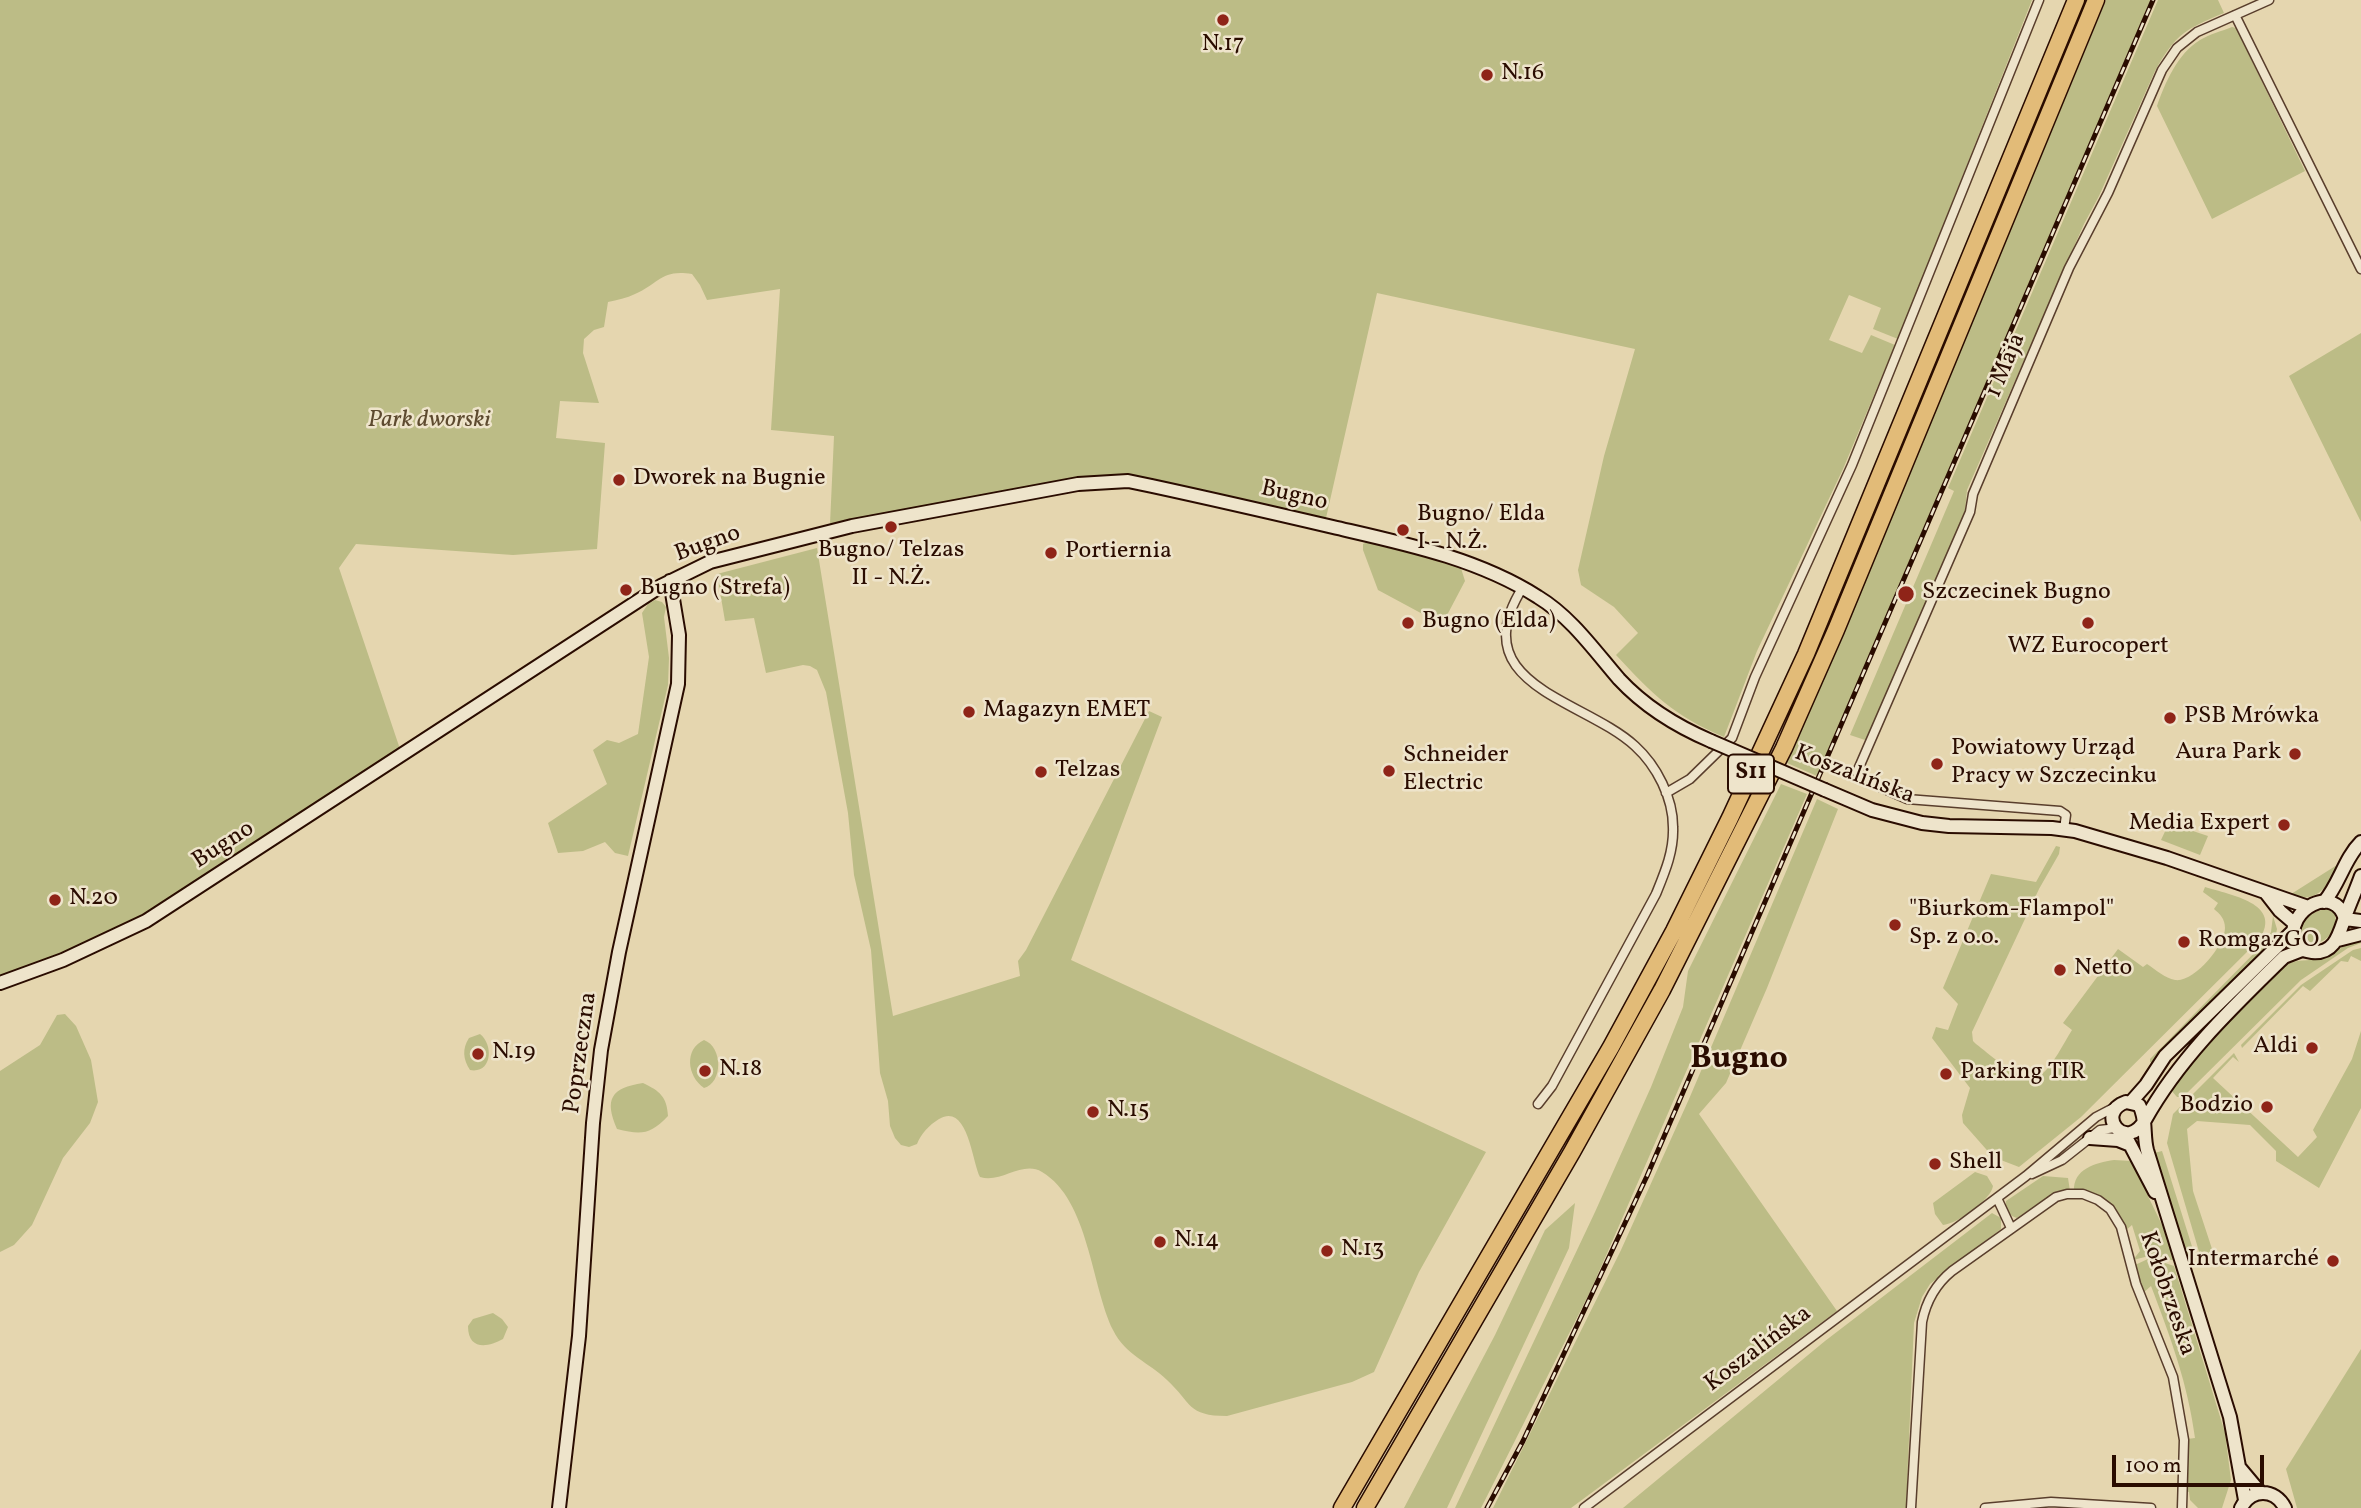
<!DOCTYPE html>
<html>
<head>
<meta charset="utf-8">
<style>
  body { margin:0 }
  #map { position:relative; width:2361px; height:1508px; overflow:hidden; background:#e5d6af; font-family:Vollkorn,serif }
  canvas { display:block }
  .scale { position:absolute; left:2112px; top:1455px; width:152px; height:32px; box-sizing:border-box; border:4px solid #2a0c00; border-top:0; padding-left:9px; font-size:21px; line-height:24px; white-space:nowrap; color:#2a0c00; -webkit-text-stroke:5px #eee4cb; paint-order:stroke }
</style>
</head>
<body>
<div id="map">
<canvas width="2361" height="1508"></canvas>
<div class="scale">100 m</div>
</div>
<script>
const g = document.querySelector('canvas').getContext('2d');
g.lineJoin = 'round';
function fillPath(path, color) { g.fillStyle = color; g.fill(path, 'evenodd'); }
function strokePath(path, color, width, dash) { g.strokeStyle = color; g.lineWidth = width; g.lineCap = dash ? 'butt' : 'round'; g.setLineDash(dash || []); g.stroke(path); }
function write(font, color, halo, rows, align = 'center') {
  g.font = font + ' Vollkorn,serif'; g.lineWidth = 5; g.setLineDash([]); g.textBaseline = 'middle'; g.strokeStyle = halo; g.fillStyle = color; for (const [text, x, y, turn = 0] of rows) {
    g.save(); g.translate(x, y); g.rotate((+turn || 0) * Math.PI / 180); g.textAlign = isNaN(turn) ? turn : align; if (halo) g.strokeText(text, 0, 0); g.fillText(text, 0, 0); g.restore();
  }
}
const green = new Path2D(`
  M0,0H2032L1898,339L1873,329L1881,308L1849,295L1829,340L1862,353L1871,335L1895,345L1843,469L1757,651L1724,737C1674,716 1652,694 1616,655L1638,633L1614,607L1581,585L1578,570L1604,456L1635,349L1377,293L1326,518L1153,480C1098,469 1043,484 988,494C936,504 883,513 830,524L834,436L771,430L780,289L707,300L700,285L692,274C661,269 660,283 635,294C627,298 617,300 608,302L604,327L594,330L584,339L583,353L599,403L560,401L556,438L605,443L597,549L513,555L356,544L339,568L400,749L143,916L61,954L0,977Z
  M2106,0H2151L1817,776L1787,763L1848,623Z
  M2158,0H2218L2224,13C2186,29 2176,33 2155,71L2099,196L2084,224L1967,490L1965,511L1868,741L1850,735L1954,491L1948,488Z
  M2232,27L2236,28L2305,171L2212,219L2157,106C2165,83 2178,53 2200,40C2210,34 2222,31 2232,27Z
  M2361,333V522L2289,376Z
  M1369,541L1460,565L1465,581L1445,619L1436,621L1430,618L1378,590L1363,550V544Z
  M817,548L893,1016L1020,976L1018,961L1026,950L1149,711L1162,717L1071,960L1486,1152L1419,1272L1374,1372L1352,1382L1227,1416C1187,1416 1192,1403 1167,1380C1149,1362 1126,1356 1113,1330C1091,1285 1089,1200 1042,1172C1022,1160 1001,1184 980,1177C972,1162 968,1102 939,1119C929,1125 921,1134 917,1144L909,1147L901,1145L895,1138L890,1126L888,1101L880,1073L871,950L854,875L848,813L826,692L817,670L810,666L803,665L766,673L754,618L725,621L717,574Z
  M655,600L662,602L666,607L664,617L669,658L668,685L628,856L615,853L605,842L583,851L558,853L548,823L607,784L593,750L607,740L619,743L638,734L649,657L642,613L648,604Z
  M1781,784L1807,794L1591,1290L1481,1508H1455L1595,1212L1651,1087L1683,1007L1688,971Z
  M1817,799L1838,809L1767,988L1726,1083L1699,1114L1837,1311L1571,1508H1493L1621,1250L1689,1099Z
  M2169,823L2208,836L2200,855L2161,840Z
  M2056,846L2060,847L2059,854L2039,889L1972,1032L1973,1041L1976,1044C1990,1054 2026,1089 2041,1075C2054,1064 2063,1044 2072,1030L2063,1023L2118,949L2143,967L2147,964C2156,970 2165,978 2175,980C2194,983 2225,945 2225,928C2225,919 2220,914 2214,909L2218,903L2203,892L2205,887C2230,895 2284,903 2259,940L2081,1117L2019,1167L1993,1157L1963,1123L1962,1115L1970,1088L1932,1038L1936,1027L1948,1030L1958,1004L1943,988L1991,874L2036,882Z
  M2337,865C2329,889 2315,903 2288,896Z
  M2328,909L2335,914C2339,931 2323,948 2306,942L2300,933C2302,919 2313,910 2328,909Z
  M2273,916L2277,929L2275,939L2152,1063L2150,1062V1059L2266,941L2271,932Z
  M2361,938V943L2348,948L2301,980L2183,1097H2177L2171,1090L2199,1051L2284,966C2296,958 2308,962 2322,958C2336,953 2346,943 2361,938Z
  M2361,948V961L2351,956L2348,962L2341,961L2310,991L2303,986L2242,1048L2241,1045L2301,985L2353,950Z
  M65,1014L76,1026L91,1060L98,1102L90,1123L63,1158L32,1225L14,1245L0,1252V1071L40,1045L57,1015Z
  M2361,1031V1108L2319,1188L2276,1161V1151L2250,1125L2197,1121L2187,1129L2193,1191L2214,1255H2200L2167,1143L2173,1114L2234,1053L2239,1062L2233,1057L2213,1078L2298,1157L2317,1137L2313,1130L2352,1059Z
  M480,1034C494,1045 492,1074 470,1070C463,1059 462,1049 469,1038Z
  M704,1040C723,1047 723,1083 704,1088C687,1076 684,1049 704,1040Z
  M643,1083C660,1091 667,1097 668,1116C650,1135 641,1135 617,1129C604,1099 611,1088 643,1083Z
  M2162,1151L2163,1154L2195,1256L2187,1258L2154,1153Z
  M2114,1160L2131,1161L2163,1227L2175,1261L2153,1255L2133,1260L2140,1251L2132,1225L2125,1231C2116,1205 2101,1194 2074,1191C2073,1169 2095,1163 2114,1160Z
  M1975,1172L1987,1176L1993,1186C1991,1200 1957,1224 1943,1225L1935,1214L1933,1203Z
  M2043,1176L2068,1178L2070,1191L2052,1195L2017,1218C2009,1216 2005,1209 2006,1201Z
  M1575,1203L1569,1248L1447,1508H1404L1495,1335L1545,1230Z
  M1992,1213L2001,1218V1229L1930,1284L1922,1297L1914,1323L1906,1508H1623L1825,1341Z
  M2150,1258L2174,1266L2225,1433L2231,1480L2222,1508H2198L2190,1500L2189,1492L2186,1491L2187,1439L2195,1438C2188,1384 2170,1336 2151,1286L2143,1293L2135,1265Z
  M493,1313L502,1319L508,1327L503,1339C487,1348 468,1350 468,1326L473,1319Z
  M2361,1349V1508H2297L2286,1469Z`);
const street = new Path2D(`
  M2235,15L2361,269
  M1523,587C1461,685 1584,699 1635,746C1657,766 1673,798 1673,827C1674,851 1665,872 1656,894L1552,1086L1538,1104
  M1666,793L1690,779L1732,738L1755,677L1852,465L2039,0
  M2064,829L2066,815L2060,811L1907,799L1860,778L1857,772L1970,512L1973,494L2069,268L2108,193L2162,70L2177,48L2197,32L2269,0
  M2032,1174L2062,1160L2100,1130L2116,1128
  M1997,1198L2011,1228
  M1584,1508L2026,1176L2096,1117L2117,1106
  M1911,1508L1922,1322C1926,1302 1936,1284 1952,1271L2056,1197L2067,1194H2083L2098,1200L2110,1209L2121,1227L2136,1284L2173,1377L2184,1440L2182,1508
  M1985,1508L2051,1502L2151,1508`);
const secondary = new Path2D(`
  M1825,790L1872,810L1922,823L1949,826L2052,828L2075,831L2167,858L2308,907
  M2266,893L2280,911L2294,923
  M2324,902C2340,883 2344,859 2361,842
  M2345,919C2335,883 2286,909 2294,941C2299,948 2303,951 2312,952C2335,954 2339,934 2345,917C2350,903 2356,890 2361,876
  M2345,919L2361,921
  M2338,940L2361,934
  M0,983L63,960L146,921L661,586L710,562L852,526L1078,484L1128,481L1152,486C1212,499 1273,513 1333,527C1402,543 1477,558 1538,597C1571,617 1594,650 1619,679C1645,707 1676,726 1711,741
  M2131,1102L2146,1085L2165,1056L2293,931
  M2124,1133L2155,1192
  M2090,1138L2118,1140L2128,1144
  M2239,1467L2260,1492
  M2245,1500L2230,1417L2147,1150C2143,1135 2147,1118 2139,1105L2126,1102C2094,1113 2126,1154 2145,1120C2180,1057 2233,1007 2284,957L2302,950
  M559,1508L579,1336L593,1123L601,1050L619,952L678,684L679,635L670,581
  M2241,1508C2251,1488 2275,1488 2285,1508`);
const highway = new Path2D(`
  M1342,1508L1611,1047L1674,931L1730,818L1806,654L2076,0
  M1365,1508L1572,1152L1662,990L1784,748L1836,630L2096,0`);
const rail = new Path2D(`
  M1487,1508L1523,1441L1647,1176L2153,0`);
const secondaryBridge = new Path2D(`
  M1711,741L1825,790`);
const markers = [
  [1223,20,7,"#8f2418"],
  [1487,75,7,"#8f2418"],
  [619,480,7,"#8f2418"],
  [891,527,7,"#8f2418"],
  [1403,530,7,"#8f2418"],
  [1051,553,7,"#8f2418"],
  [626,590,7,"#8f2418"],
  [1906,594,9,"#8f2418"],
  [1408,623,7,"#8f2418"],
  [2088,623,7,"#8f2418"],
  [969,712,7,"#8f2418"],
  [2170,718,7,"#8f2418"],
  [2295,754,7,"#8f2418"],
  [1937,764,7,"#8f2418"],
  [1389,771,7,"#8f2418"],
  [1041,772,7,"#8f2418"],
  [2284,825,7,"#8f2418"],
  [55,900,7,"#8f2418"],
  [1895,925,7,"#8f2418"],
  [2184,942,7,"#8f2418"],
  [2060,970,7,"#8f2418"],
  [2312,1048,7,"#8f2418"],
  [478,1054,7,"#8f2418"],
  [705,1071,7,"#8f2418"],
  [1946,1074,7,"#8f2418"],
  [2267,1107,7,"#8f2418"],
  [1093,1112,7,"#8f2418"],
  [1935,1164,7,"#8f2418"],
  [1160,1242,7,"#8f2418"],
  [1327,1251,7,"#8f2418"],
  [2333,1261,7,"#8f2418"]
];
const shields = [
  [1751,774,46]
];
const shieldNames = [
  ["S11",1751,774]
];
const poiNames = [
  ["N.17",1223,46,"center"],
  ["N.16",1501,75],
  ["Dworek na Bugnie",633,480],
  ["Bugno/ Elda",1417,516],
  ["I - N.Ż.",1417,544],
  ["Bugno/ Telzas",891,552,"center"],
  ["II - N.Ż.",891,580,"center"],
  ["Portiernia",1065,553],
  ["Bugno (Strefa)",640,590],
  ["Szczecinek Bugno",1922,594],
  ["Bugno (Elda)",1422,623],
  ["WZ Eurocopert",2088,648,"center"],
  ["Magazyn EMET",983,712],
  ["PSB Mrówka",2184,718],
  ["Powiatowy Urząd",1951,750],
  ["Pracy w Szczecinku",1951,778],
  ["Aura Park",2281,754,"right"],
  ["Schneider",1403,757],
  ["Electric",1403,785],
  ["Telzas",1055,772],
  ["Media Expert",2270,825,"right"],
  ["N.20",69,900],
  ["\"Biurkom-Flampol\"",1909,911],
  ["Sp. z o.o.",1909,939],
  ["RomgazGO",2198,942],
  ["Netto",2074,970],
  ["Aldi",2298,1048,"right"],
  ["N.19",492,1054],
  ["N.18",719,1071],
  ["Parking TIR",1960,1074],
  ["Bodzio",2253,1107,"right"],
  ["N.15",1107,1112],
  ["Shell",1949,1164],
  ["N.14",1174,1242],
  ["N.13",1341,1251],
  ["Intermarché",2319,1261,"right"]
];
const streetNames = [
  ["1 Maja",2007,366,-67],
  ["Bugno",1294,497,13],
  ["Bugno",708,545,-20],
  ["Koszalińska",1854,776,21],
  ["Bugno",224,846,-33],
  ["Poprzeczna",582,1053,-82],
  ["Kołobrzeska",2166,1294,71],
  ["Koszalińska",1759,1350,-37]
];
const parkNames = [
  ["Park dworski",429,422]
];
const districtNames = [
  ["Bugno",1739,1061]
];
fillPath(green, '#bcbc86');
strokePath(street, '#593e2c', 11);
strokePath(secondary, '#2a0c00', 16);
strokePath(highway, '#2a0c00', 19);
strokePath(street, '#eee4cb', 8);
strokePath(secondary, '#eee4cb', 12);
strokePath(highway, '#e2bb78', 16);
strokePath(rail, '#2a0c00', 5);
strokePath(rail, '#eee4cb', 2.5, [8]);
strokePath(secondaryBridge, '#2a0c00', 16, []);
strokePath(secondaryBridge, '#eee4cb', 12);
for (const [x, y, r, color] of markers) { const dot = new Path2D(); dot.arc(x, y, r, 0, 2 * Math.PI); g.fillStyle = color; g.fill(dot); strokePath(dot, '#eee4cb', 2.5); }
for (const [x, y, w] of shields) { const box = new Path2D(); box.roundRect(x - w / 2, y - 19.5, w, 39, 5); g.fillStyle = '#eee4cb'; g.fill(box); strokePath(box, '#2a0c00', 2); }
write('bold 23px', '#2a0c00', null, shieldNames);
write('24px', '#2a0c00', '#eee4cb', poiNames, 'left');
write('24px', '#2a0c00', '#eee4cb', streetNames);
write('italic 24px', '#5d4a2f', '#eee4cb', parkNames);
write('bold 32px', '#2a0c00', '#eee4cb', districtNames);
</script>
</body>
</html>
